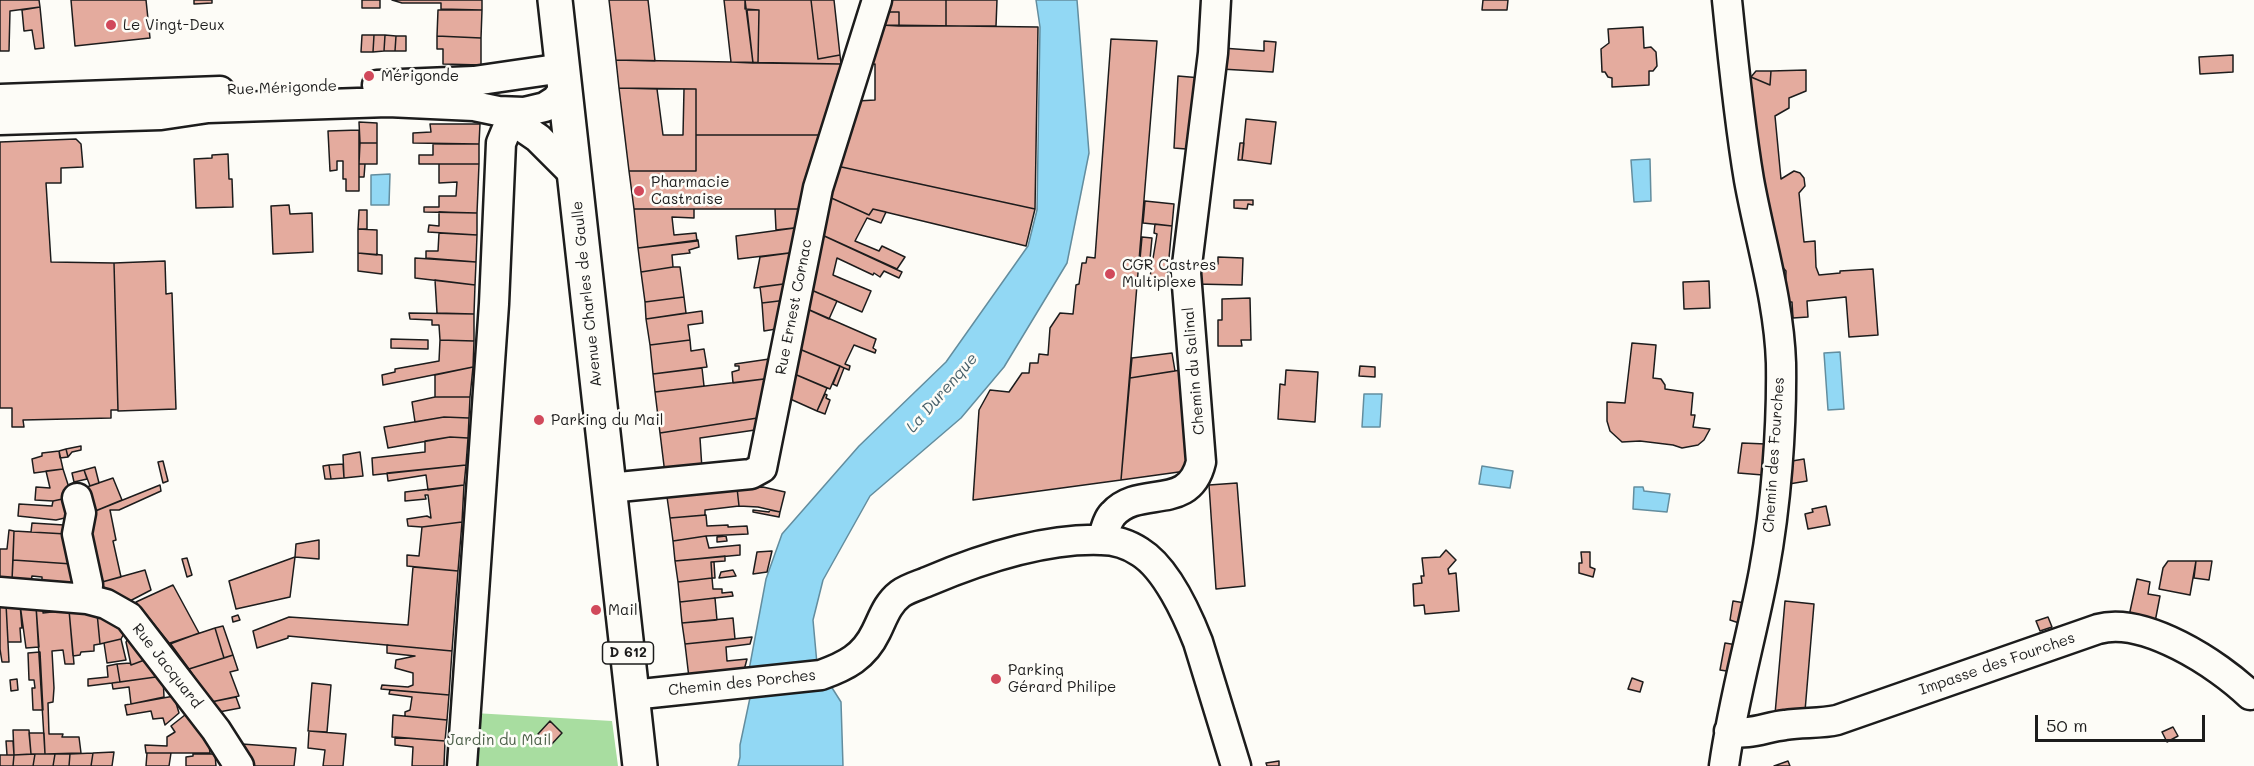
<!DOCTYPE html>
<html>
<head>
<meta charset="utf-8">
<style>
  body { margin:0 }
  #map { position:relative; width:2254px; height:766px; overflow:hidden; background:#fdfcf7; font-family:Mali,sans-serif }
  canvas { display:block }
  .scale { position:absolute; left:2035px; top:715px; width:170px; height:27px; box-sizing:border-box; border:3px solid #1c1c1c; border-top:0; padding-left:8px; font-size:18px; line-height:21px; white-space:nowrap; color:#1c1c1c; -webkit-text-stroke:4px #fdfcf7; paint-order:stroke }
</style>
</head>
<body>
<div id="map">
<canvas width="2254" height="766"></canvas>
<div class="scale">50 m</div>
</div>
<script>
const g = document.querySelector('canvas').getContext('2d');
g.lineJoin = 'round';
function fillPath(path, color) { g.fillStyle = color; g.fill(path, 'evenodd'); }
function strokePath(path, color, width, dash) { g.strokeStyle = color; g.lineWidth = width; g.lineCap = dash ? 'butt' : 'round'; g.setLineDash(dash || []); g.stroke(path); }
function write(font, color, halo, rows, align = 'center') {
  g.font = font + ' Mali,sans-serif'; g.lineWidth = 5; g.setLineDash([]); g.textBaseline = 'middle'; g.strokeStyle = halo; g.fillStyle = color; for (const [text, x, y, turn = 0] of rows) {
    g.save(); g.translate(x, y); g.rotate((+turn || 0) * Math.PI / 180); g.textAlign = isNaN(turn) ? turn : align; if (halo) g.strokeText(text, 0, 0); g.fillText(text, 0, 0); g.restore();
  }
}
const green = new Path2D(`
  M474,713L612,721L618,766H471Z`);
const water = new Path2D(`
  M1036,0H1077L1089,153L1067,263L1004,367L961,418L870,496L823,580L813,620L817,664L841,702L843,766H738L740,757V745L751,693L749,670L766,579L782,534L859,446L946,362L1028,246L1037,210L1040,27Z
  M1650,159L1651,201L1634,202L1631,160Z
  M390,174L389,205H371V175Z
  M1840,352L1844,409L1828,410L1824,353Z
  M1364,394H1382L1380,427H1362Z
  M1482,466L1513,471L1510,488L1479,484Z
  M1634,487H1643L1644,491L1670,494L1667,512L1633,509Z`);
const building = new Path2D(`
  M0,0H39L40,7L10,11L9,51H0Z
  M71,0H146L150,38L75,46Z
  M194,0H212V3L194,4Z
  M362,0H380V8H362Z
  M392,0H482V10L441,9V3H402Z
  M609,0H648L655,61L616,60Z
  M724,0H745L753,63L731,62Z
  M745,0H811L818,59L840,55L841,64L758,63L759,10L745,9Z
  M811,0H834L840,55L818,59Z
  M889,0H946V26H899V12H885Z
  M946,0H997L996,26H946Z
  M1483,0H1508L1507,10H1482Z
  M40,7L44,48L35,49L32,30L24,31L22,10Z
  M438,10H482L481,38L437,36Z
  M747,10H759L758,63H753Z
  M885,12H899V26L881,25Z
  M881,25L1038,27L1035,209L837,166L857,101L875,100V64L869,65Z
  M1643,27L1644,48L1651,47L1656,52L1657,66L1653,71H1649V85L1612,87V78L1608,77L1605,72H1602L1601,49L1609,43L1608,29Z
  M362,35H374L373,52H361Z
  M374,35H385L384,51L373,52Z
  M385,35L396,36L395,51H384Z
  M396,36H406V51H395Z
  M437,36L481,38V65L443,64V49H437Z
  M1111,39L1157,41L1121,480L973,500L979,410L990,390L1009,392L1022,373H1029L1030,363H1038L1039,354L1048,355L1050,328L1060,313L1073,314L1076,285L1079,284L1082,263H1086L1087,257L1095,258Z
  M1264,41L1276,42L1273,72L1221,69L1222,48L1264,51Z
  M2233,55V72L2200,74L2199,57Z
  M616,60L731,62L841,64L822,135H696V89L619,88Z
  M1806,70V91L1789,98V108L1775,116L1781,179L1794,171L1800,173L1804,178L1805,186L1799,193L1804,242L1815,241L1816,267L1819,275L1840,273V271L1873,269L1878,335L1849,337L1846,297L1807,301L1808,317L1793,318L1792,302H1785L1786,271L1777,261L1750,114L1749,80L1751,77L1770,85L1771,71Z
  M1756,71H1771L1770,85L1751,77Z
  M1178,76L1201,78L1198,150L1174,148Z
  M619,88L657,89L663,135H683L684,89H696V171H629Z
  M1246,119L1276,122L1271,164L1242,160Z
  M359,122L377,123V143H360Z
  M430,124H480L479,144L413,143V133L431,132Z
  M359,130V191H346V179H343V161H337V170L330,171L328,131Z
  M696,135H822L805,209H634L629,171H696Z
  M76,139L81,144L83,167L61,168V183H46L51,262L114,263L118,410H111V418L23,420L24,427H12V408H0V142Z
  M360,143H377V164H359Z
  M1240,143H1244L1242,160H1238Z
  M433,144H479V164H419V155H433Z
  M228,154L229,179H232L233,207L196,208L194,159L212,158V155Z
  M359,164H365L364,177H359Z
  M439,164H479L477,213L424,212V207H439V196H456L457,182L439,183Z
  M837,166L1035,209L1026,246L873,209L869,215L827,196Z
  M827,196L869,215L873,209L886,212L881,223L867,218L855,241L879,251L882,246L905,257L897,269L820,234Z
  M1234,200H1253V205L1248,204L1247,209L1234,208Z
  M1145,201L1174,204L1172,226L1143,223Z
  M289,205L290,214L312,213L313,252L273,254L271,206Z
  M634,209H694V218L672,217L674,235L696,233L697,241L638,248Z
  M775,209H805L802,227L776,230Z
  M359,210H367V229H358Z
  M439,212L477,213V235L428,232L429,225L439,226Z
  M1155,224L1172,226L1167,279L1150,277L1157,234L1154,233Z
  M802,227L797,252L738,259L736,236Z
  M358,229L377,230V255L358,253Z
  M439,233L477,235L476,262L426,258V251H438Z
  M820,234L902,272L899,278L884,271L880,277L874,273L873,275L837,258L833,275L871,291L862,312L809,289Z
  M1142,237L1152,238L1150,259H1140Z
  M698,240L699,247L689,250L690,253L672,255L673,267L641,272L638,248Z
  M797,252L791,283L754,288L760,257Z
  M358,253L382,255V274L358,271Z
  M1218,257L1243,258L1242,285L1195,284L1199,264H1218Z
  M415,258L476,262L475,285L415,278Z
  M165,261L166,294L172,293L176,409L118,411L114,263Z
  M673,267H680L684,297L645,302L641,272Z
  M435,280L475,285L474,314L437,313Z
  M1709,281L1710,308L1684,309L1683,282Z
  M791,283L787,300L762,303L760,287Z
  M809,289L837,301L829,319L805,308Z
  M684,297L686,313L646,319L645,302Z
  M1250,298L1251,340H1241L1242,346H1218V320H1222V299Z
  M787,300L782,328L764,331L762,303Z
  M805,308L876,339L873,348L876,350L875,353L854,345L845,364L850,366L849,370L797,348Z
  M702,311L703,323L688,325L690,340L650,345L646,319Z
  M409,313L474,314V341L440,340L439,325H432V320L410,319Z
  M391,339L428,340V349L391,348Z
  M440,340L474,341L473,367L383,385L382,375L395,372V369L439,361Z
  M690,340L691,351L704,349L707,367L653,374L650,345Z
  M1632,343L1656,345L1653,378L1661,379L1665,385V389L1693,393L1691,415H1695L1693,427L1710,429L1704,440L1698,445L1682,448L1673,445L1640,441L1622,442L1610,431L1607,421V402L1625,403Z
  M797,348L840,366L830,389L792,373Z
  M1172,353L1175,371L1130,378L1132,358Z
  M776,358L772,378L733,383L732,372L739,370V366H735V364Z
  M840,366L844,368L837,386L833,384Z
  M1360,366L1375,367V377L1359,376Z
  M473,367L470,397H435V375Z
  M702,368L704,386L655,392L653,374Z
  M1187,369L1194,463L1186,471L1121,480L1130,378Z
  M1286,370L1318,372L1315,422L1278,419L1280,384L1285,385Z
  M792,373L827,388L817,411L788,398Z
  M772,378L764,417L660,433L655,392Z
  M825,394L827,395L826,398L830,400L825,414L817,411Z
  M435,397H470L469,418L444,417L415,422L412,402Z
  M444,417L469,418L468,438L450,437L388,448L384,427Z
  M764,417L762,429L700,438L702,469L665,474L660,433Z
  M450,437L468,438L466,465L373,475L372,458L425,452V441Z
  M1742,443L1766,444L1763,475L1738,473Z
  M81,446V450L72,452L68,457L66,449Z
  M66,449L68,457L60,458L59,451Z
  M59,451L63,469L34,473L32,459L42,456V453Z
  M360,452L363,476L344,478L343,455Z
  M1804,459L1807,481L1789,484L1786,462Z
  M163,461L168,481L163,483L158,462Z
  M343,464L344,478L331,479L329,465Z
  M329,465L331,479H325L323,466Z
  M466,465L464,485L428,490L426,475L388,481L387,473Z
  M95,467L99,483L90,486L84,470Z
  M63,469L72,497L53,501L35,500L36,487L50,488L46,471Z
  M84,470L87,479L74,482L72,473Z
  M113,478L122,500L88,514L81,489Z
  M1237,483L1245,586L1216,589L1209,485Z
  M160,485L161,491L119,510H110L116,540L113,541L121,577L102,582L88,514Z
  M464,485L462,522L422,527L408,526L407,519L427,516L431,518L428,495H425L426,499L405,501V492Z
  M763,487L785,492L780,512L758,507L739,506L737,488Z
  M737,488L739,506L705,510V515L670,518L667,497Z
  M72,497L78,515L56,520L18,516L19,504L52,506L53,501Z
  M1826,506L1830,525L1808,529L1805,514L1813,512L1812,509Z
  M753,510L769,512L770,510L780,512L779,517L753,512Z
  M706,515L707,526L728,525V527L747,526L748,534L706,536L673,541L670,518Z
  M462,522L458,571L407,566V555L419,556L422,527Z
  M32,523L64,525L66,534L31,532Z
  M9,530L14,531L12,580L0,579V549H7Z
  M14,531L66,534L72,564L13,560Z
  M706,536L709,548L740,545V555L675,561L673,541Z
  M726,536L727,541L717,542V537Z
  M319,540V559L295,557L296,544Z
  M1446,550L1456,560L1448,569L1449,574L1456,573L1459,611L1425,614L1424,605L1414,606L1413,584L1422,583L1421,576H1424L1422,558L1440,557Z
  M772,551L767,572L753,574L757,552Z
  M1581,552H1590V567L1595,569L1593,577L1579,573V563H1582Z
  M725,556V561L711,562L712,578L678,582L675,561Z
  M295,557L290,597L236,609L229,581Z
  M187,558L192,575L187,577L182,559Z
  M13,560L72,564L75,583L42,582V577L32,576L31,581L12,580Z
  M2168,561H2196L2190,595L2159,589L2163,568Z
  M2196,561H2212L2209,580L2194,578Z
  M711,562H714L715,578H712Z
  M413,567L458,571L452,651L288,636V638L257,648L253,631L289,617L408,625Z
  M145,570L151,590L126,603L111,598L104,588L102,582Z
  M733,570L736,576L719,578L721,572Z
  M712,578L713,589H722V593L732,592L733,596L680,602L678,582Z
  M2137,579L2150,582L2148,594L2160,596L2155,622L2129,616Z
  M173,585L199,633L170,644L136,602Z
  M715,598L717,620L682,623L680,602Z
  M1733,601L1745,603L1742,624L1730,620Z
  M1785,601L1814,604L1805,711L1775,714Z
  M0,603L6,604L9,662H2L0,649Z
  M6,604H20L22,628H20L21,642H8Z
  M20,604L36,606L39,647L26,648Z
  M36,606H44L43,613L69,610L74,664H65L63,650L52,651L54,688L53,702L48,703L49,734H63L62,737H79L81,753L45,754Z
  M69,610L97,613L100,644L94,645V651L81,652L80,655L73,656Z
  M97,613L127,628L121,639L100,644Z
  M238,615L240,620L233,622L232,617Z
  M2048,617L2052,627L2040,631L2036,621Z
  M733,618L735,639L685,644L682,623Z
  M223,626L233,655L224,658L215,628Z
  M215,628L224,658L189,669L170,643Z
  M131,633L150,658L131,665L126,642Z
  M752,637L750,644L726,647L727,661L747,659L743,674L689,678L685,644Z
  M121,639L126,660L107,663L104,643Z
  M1725,643L1737,645L1733,672L1720,670Z
  M387,645L452,651L449,695L381,689L382,685L408,687L413,685V673L395,668L396,660L415,656L387,653Z
  M40,652L43,710H33L32,688H35L34,680H29L28,653Z
  M233,655L238,670L230,672L239,696L211,702L189,669Z
  M150,658L163,676L120,682L117,664L130,663L131,665Z
  M117,664L120,682L88,686V679L108,677L107,666Z
  M163,676L164,697L131,704L129,687L113,689L112,683Z
  M1632,678L1643,682L1640,692L1628,689Z
  M17,679L18,690L11,691L10,680Z
  M312,683L331,685L327,732L308,731Z
  M390,690L449,695L447,720L405,716V712L410,710L412,697L389,694Z
  M174,696L179,713L165,725L163,718L153,719L151,711L127,715L125,705Z
  M236,697L240,708L219,712L211,702Z
  M190,711L208,736L210,753H146L145,745L167,746V737L175,732L171,726Z
  M393,715L447,720L445,741L392,737Z
  M550,721L562,733L550,746L538,734Z
  M2173,727L2178,736L2167,742L2162,732Z
  M13,730H29L31,754L14,755Z
  M309,731L346,734L343,766H323L325,750L308,748Z
  M29,733H44L45,754H31Z
  M395,737L445,741L444,766H412L413,747L395,745Z
  M6,741H13L14,755H7Z
  M242,744L296,748L294,766H252Z
  M114,752L112,766H91L93,753Z
  M93,753L91,766H69L70,754Z
  M147,753H171L169,766H146Z
  M35,754L33,766H13L14,755Z
  M35,754H55L53,766H33Z
  M55,754H70L69,766H53Z
  M193,754H215L216,766H186V757L193,756Z
  M0,755H14L13,766H0Z
  M1279,761V766H1267L1266,763Z
  M1788,761L1790,766H1774Z`);
const minor = new Path2D(`
  M377,85L474,81L563,68
  M0,99L220,91
  M500,112L538,138L574,174
  M0,120L161,115L208,108L388,102L474,106L498,111L524,112L545,107L556,100L565,88
  M609,488L751,474L762,468L818,188L877,0
  M77,498L81,513L77,534L88,585L87,599
  M1102,540C1105,531 1107,520 1113,514C1140,484 1189,513 1201,462L1186,273L1213,53L1216,0
  M0,592L87,599L106,604L129,617L216,730L239,766
  M632,695L821,675C846,666 864,657 876,632C883,618 887,604 900,594C908,588 920,585 929,581C979,560 1046,538 1101,540C1114,540 1128,544 1140,552C1166,568 1187,614 1198,642L1236,766
  M1729,731C1748,736 1766,727 1785,725C1803,722 1820,724 1837,720L2098,629C2144,616 2218,664 2250,695
  M462,766L494,304L501,143L506,131L524,112
  M1724,766C1733,700 1752,636 1764,571C1776,506 1782,429 1781,363C1779,301 1760,241 1749,180C1739,121 1733,60 1727,0`);
const major = new Path2D(`
  M555,0L640,766`);
const markers = [
  [111,25,6,"#d1495b"],
  [369,76,6,"#d1495b"],
  [639,191,6,"#d1495b"],
  [1110,274,6,"#d1495b"],
  [539,420,6,"#d1495b"],
  [596,610,6,"#d1495b"],
  [996,679,6,"#d1495b"]
];
const shields = [
  [628,653,51]
];
const shieldNames = [
  ["D 612",628,653]
];
const poiNames = [
  ["Le Vingt-Deux",123,25],
  ["Mérigonde",381,76],
  ["Pharmacie",651,182],
  ["Castraise",651,199],
  ["CGR Castres",1122,265],
  ["Multiplexe",1122,282],
  ["Parking du Mail",551,420],
  ["Mail",608,610],
  ["Parking",1008,670],
  ["Gérard Philipe",1008,687]
];
const streetNames = [
  ["Rue Mérigonde",282,88,-2],
  ["Avenue Charles de Gaulle",587,294,-96],
  ["Rue Ernest Cornac",794,307,-79],
  ["Chemin du Salinal",1194,371,-95],
  ["Chemin des Fourches",1774,455,-86],
  ["Impasse des Fourches",1997,664,-19],
  ["Rue Jacquard",167,666,52],
  ["Chemin des Porches",742,683,-6]
];
const parkNames = [
  ["Jardin du Mail",499,740]
];
const waterNames = [
  ["La Durenque",942,393,-49]
];
fillPath(green, '#a8dda0');
fillPath(water, '#92d8f4');
strokePath(water, '#638d9e', 1.5);
fillPath(building, '#e4ab9e');
strokePath(building, '#1c1c1c', 1.5);
strokePath(minor, '#1c1c1c', 33);
strokePath(major, '#1c1c1c', 38);
strokePath(minor, '#fdfcf7', 28);
strokePath(major, '#fdfcf7', 33);
for (const [x, y, r, color] of markers) { const dot = new Path2D(); dot.arc(x, y, r, 0, 2 * Math.PI); g.fillStyle = color; g.fill(dot); strokePath(dot, '#fdfcf7', 2); }
for (const [x, y, w] of shields) { const box = new Path2D(); box.roundRect(x - w / 2, y - 11, w, 22, 4.5); g.fillStyle = '#fdfcf7'; g.fill(box); strokePath(box, '#1c1c1c', 1.5); }
write('bold 14px', '#1c1c1c', null, shieldNames);
write('15px', '#1c1c1c', '#fdfcf7', poiNames, 'left');
write('15px', '#1c1c1c', '#fdfcf7', streetNames);
write('15px', '#4d604a', '#fdfcf7', parkNames);
write('italic 16px', '#455e68', '#fdfcf7', waterNames);
</script>
</body>
</html>
